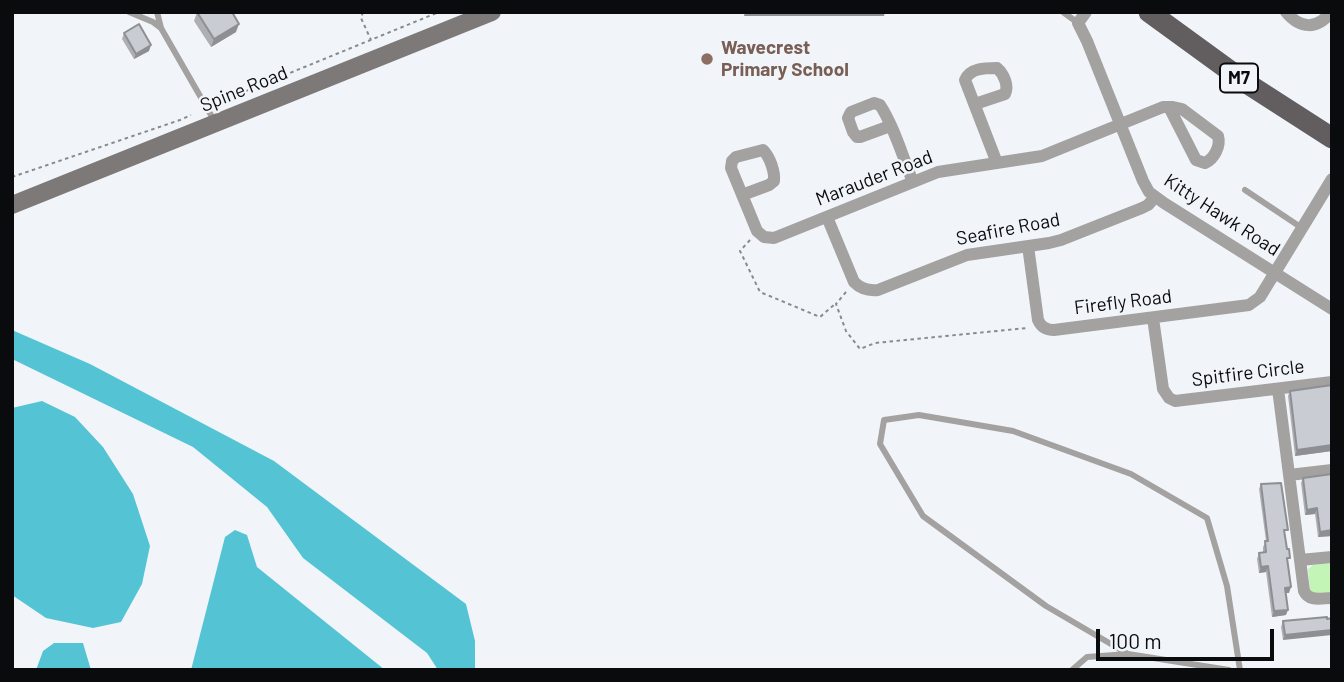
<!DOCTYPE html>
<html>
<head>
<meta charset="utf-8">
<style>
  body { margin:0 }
  #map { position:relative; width:1344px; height:682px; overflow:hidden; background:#f1f5fa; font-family:Barlow,sans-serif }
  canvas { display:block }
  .frame { position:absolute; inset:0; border:14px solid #0a0b0d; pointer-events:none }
  .scale { position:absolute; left:1096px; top:629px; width:178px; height:32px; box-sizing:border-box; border:4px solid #0a0b0d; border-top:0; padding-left:9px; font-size:21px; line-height:24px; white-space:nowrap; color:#0a0b0d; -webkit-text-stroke:5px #f1f5fa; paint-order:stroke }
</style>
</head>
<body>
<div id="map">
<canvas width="1344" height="682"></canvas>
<div class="frame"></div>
<div class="scale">100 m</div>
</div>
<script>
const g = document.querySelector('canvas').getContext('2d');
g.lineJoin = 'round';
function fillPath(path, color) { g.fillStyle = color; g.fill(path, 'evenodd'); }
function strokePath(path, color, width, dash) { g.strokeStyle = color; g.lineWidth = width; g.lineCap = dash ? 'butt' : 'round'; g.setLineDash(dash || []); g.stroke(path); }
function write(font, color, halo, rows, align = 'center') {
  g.font = font + ' Barlow,sans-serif'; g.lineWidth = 5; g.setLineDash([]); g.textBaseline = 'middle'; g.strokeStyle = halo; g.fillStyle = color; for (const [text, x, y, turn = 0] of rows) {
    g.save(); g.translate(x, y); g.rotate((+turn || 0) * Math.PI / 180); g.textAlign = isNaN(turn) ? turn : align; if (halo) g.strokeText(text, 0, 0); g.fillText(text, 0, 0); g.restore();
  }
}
const green = new Path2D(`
  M1332,563V594L1319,596L1310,590L1308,569L1313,565Z`);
const water = new Path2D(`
  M12,330L90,364L274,461L466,604L475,641V670H438L427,653L303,558L267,507L193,447L12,359Z
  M42,401L75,417L103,447L133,494L150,546L142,584L121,622L93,628L46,618L12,595V408Z
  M235,530L247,535L257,567L385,670H191L225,537Z
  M54,643H83L91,670H36L43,651Z`);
const path = new Path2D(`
  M363,12L361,18L371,40
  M219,102L439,12
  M12,177L180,120L191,115
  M750,240L740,251L760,292L820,317L835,304
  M846,292L836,304L846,331L860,349L875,343L1027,328`);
const service = new Path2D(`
  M129,12L153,22L161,28
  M157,12L161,28L215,122
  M1063,12L1078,23
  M1245,190L1302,228
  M1128,654L1046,606L923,516L880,444L884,420L919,415L1013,431L1131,474L1207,518L1227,586L1240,670
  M1072,670L1087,657L1128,654L1229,670`);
const minor = new Path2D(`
  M1086,12L1078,23L1087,41L1143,181L1149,192L1164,203L1332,309
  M1286,12C1300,29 1317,30 1331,12
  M975,104L1005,94C1009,86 1004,74 997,68C985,68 970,68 965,80L997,163
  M890,126L860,137H857L853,132L848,118L851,112L874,103L880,105C894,126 903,158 913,182
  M742,195L769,185L774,181C775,172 770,157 763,150L736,157L732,161L731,168L757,231L764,237L774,238L938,172L1042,156L1163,107H1173L1182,109L1218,136C1221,146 1214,159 1205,163L1196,160L1169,107
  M827,217L854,282C861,289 868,291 878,290L967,255L1049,243L1061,240L1142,208L1148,205L1155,197
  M1028,246L1038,320C1041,327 1047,330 1054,330L1249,305L1260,297L1332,179
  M1153,318L1163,389L1169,398L1175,401L1332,382
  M1278,389L1304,591C1309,602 1321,598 1332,598
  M1289,475L1332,470
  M1300,560L1332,557`);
const secondary = new Path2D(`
  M12,205L492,12`);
const primary = new Path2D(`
  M1149,12L1248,84L1332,138`);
const wall = new Path2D(`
  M197,12L236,32L211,47L194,21Z
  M124,33L149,51L134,59L122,39Z
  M1332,385V451L1295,456L1288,396L1290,391Z
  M1332,474V536L1318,537L1315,514L1305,515L1301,483L1303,478Z
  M1261,484L1285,535L1288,564L1289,593H1286V615L1272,617L1266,572L1259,573L1257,559L1259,553L1263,552V547L1266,541L1259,489Z
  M1327,617L1283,640L1281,627L1283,621Z`);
const shadedWall = new Path2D(`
  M745,12H885L884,16H744Z
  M239,24L236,32L211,47L214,39Z
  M151,45L149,51L134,59L136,54Z
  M1332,445V451L1295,456L1297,450Z
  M1317,508L1315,514L1305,515L1307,510Z
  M1332,530V536L1318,537L1320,532Z
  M1268,566L1266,572L1259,573L1261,567Z
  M1291,587L1289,593H1283L1285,588Z
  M1288,610L1286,615L1272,617L1274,611Z
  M1332,630V635L1283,640L1285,635Z`);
const building = new Path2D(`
  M197,12H232L239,24L214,39Z
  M139,24L151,45L136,54L124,33Z
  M1332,385V445L1297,450L1290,391Z
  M1332,474V530L1320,532L1317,508L1307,510L1303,478Z
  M1281,483L1288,530H1284L1287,549H1289L1290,558H1287L1291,587L1285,588L1288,610L1274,611L1268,566L1261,567L1259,553L1266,552L1265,541H1268L1261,484Z
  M1327,617V619L1332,618V630L1285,635L1283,621Z`);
const markers = [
  [707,59,7,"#8d6e63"]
];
const shields = [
  [1239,78,38]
];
const shieldNames = [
  ["M7",1239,78]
];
const educationNames = [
  ["Wavecrest",721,48],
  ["Primary School",721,70]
];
const streetNames = [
  ["Spine Road",244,89,-22],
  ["Marauder Road",874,178,-21],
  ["Kitty Hawk Road",1222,215,33],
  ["Seafire Road",1008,229,-11],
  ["Firefly Road",1123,302,-7],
  ["Spitfire Circle",1248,373,-7]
];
fillPath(green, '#c3f5b6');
fillPath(water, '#54c4d5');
strokePath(path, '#888b8e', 2, [3.5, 3.5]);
strokePath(service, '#a4a1a1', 6);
strokePath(minor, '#a4a1a1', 12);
strokePath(secondary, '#7e7979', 18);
strokePath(primary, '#625d5e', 21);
fillPath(wall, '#adafb5');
fillPath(shadedWall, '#8d8f93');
fillPath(building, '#c9ccd2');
strokePath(building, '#8d8f93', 2);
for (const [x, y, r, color] of markers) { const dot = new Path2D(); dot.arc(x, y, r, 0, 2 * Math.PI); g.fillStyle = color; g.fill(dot); strokePath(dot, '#f1f5fa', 2.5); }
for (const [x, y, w] of shields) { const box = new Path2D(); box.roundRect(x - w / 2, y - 14.5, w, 29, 5); g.fillStyle = '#f1f5fa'; g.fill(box); strokePath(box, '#0a0b0d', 2); }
write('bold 18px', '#0a0b0d', null, shieldNames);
write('bold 19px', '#785e54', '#f1f5fa', educationNames, 'left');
write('19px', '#0a0b0d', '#f1f5fa', streetNames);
</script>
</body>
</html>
